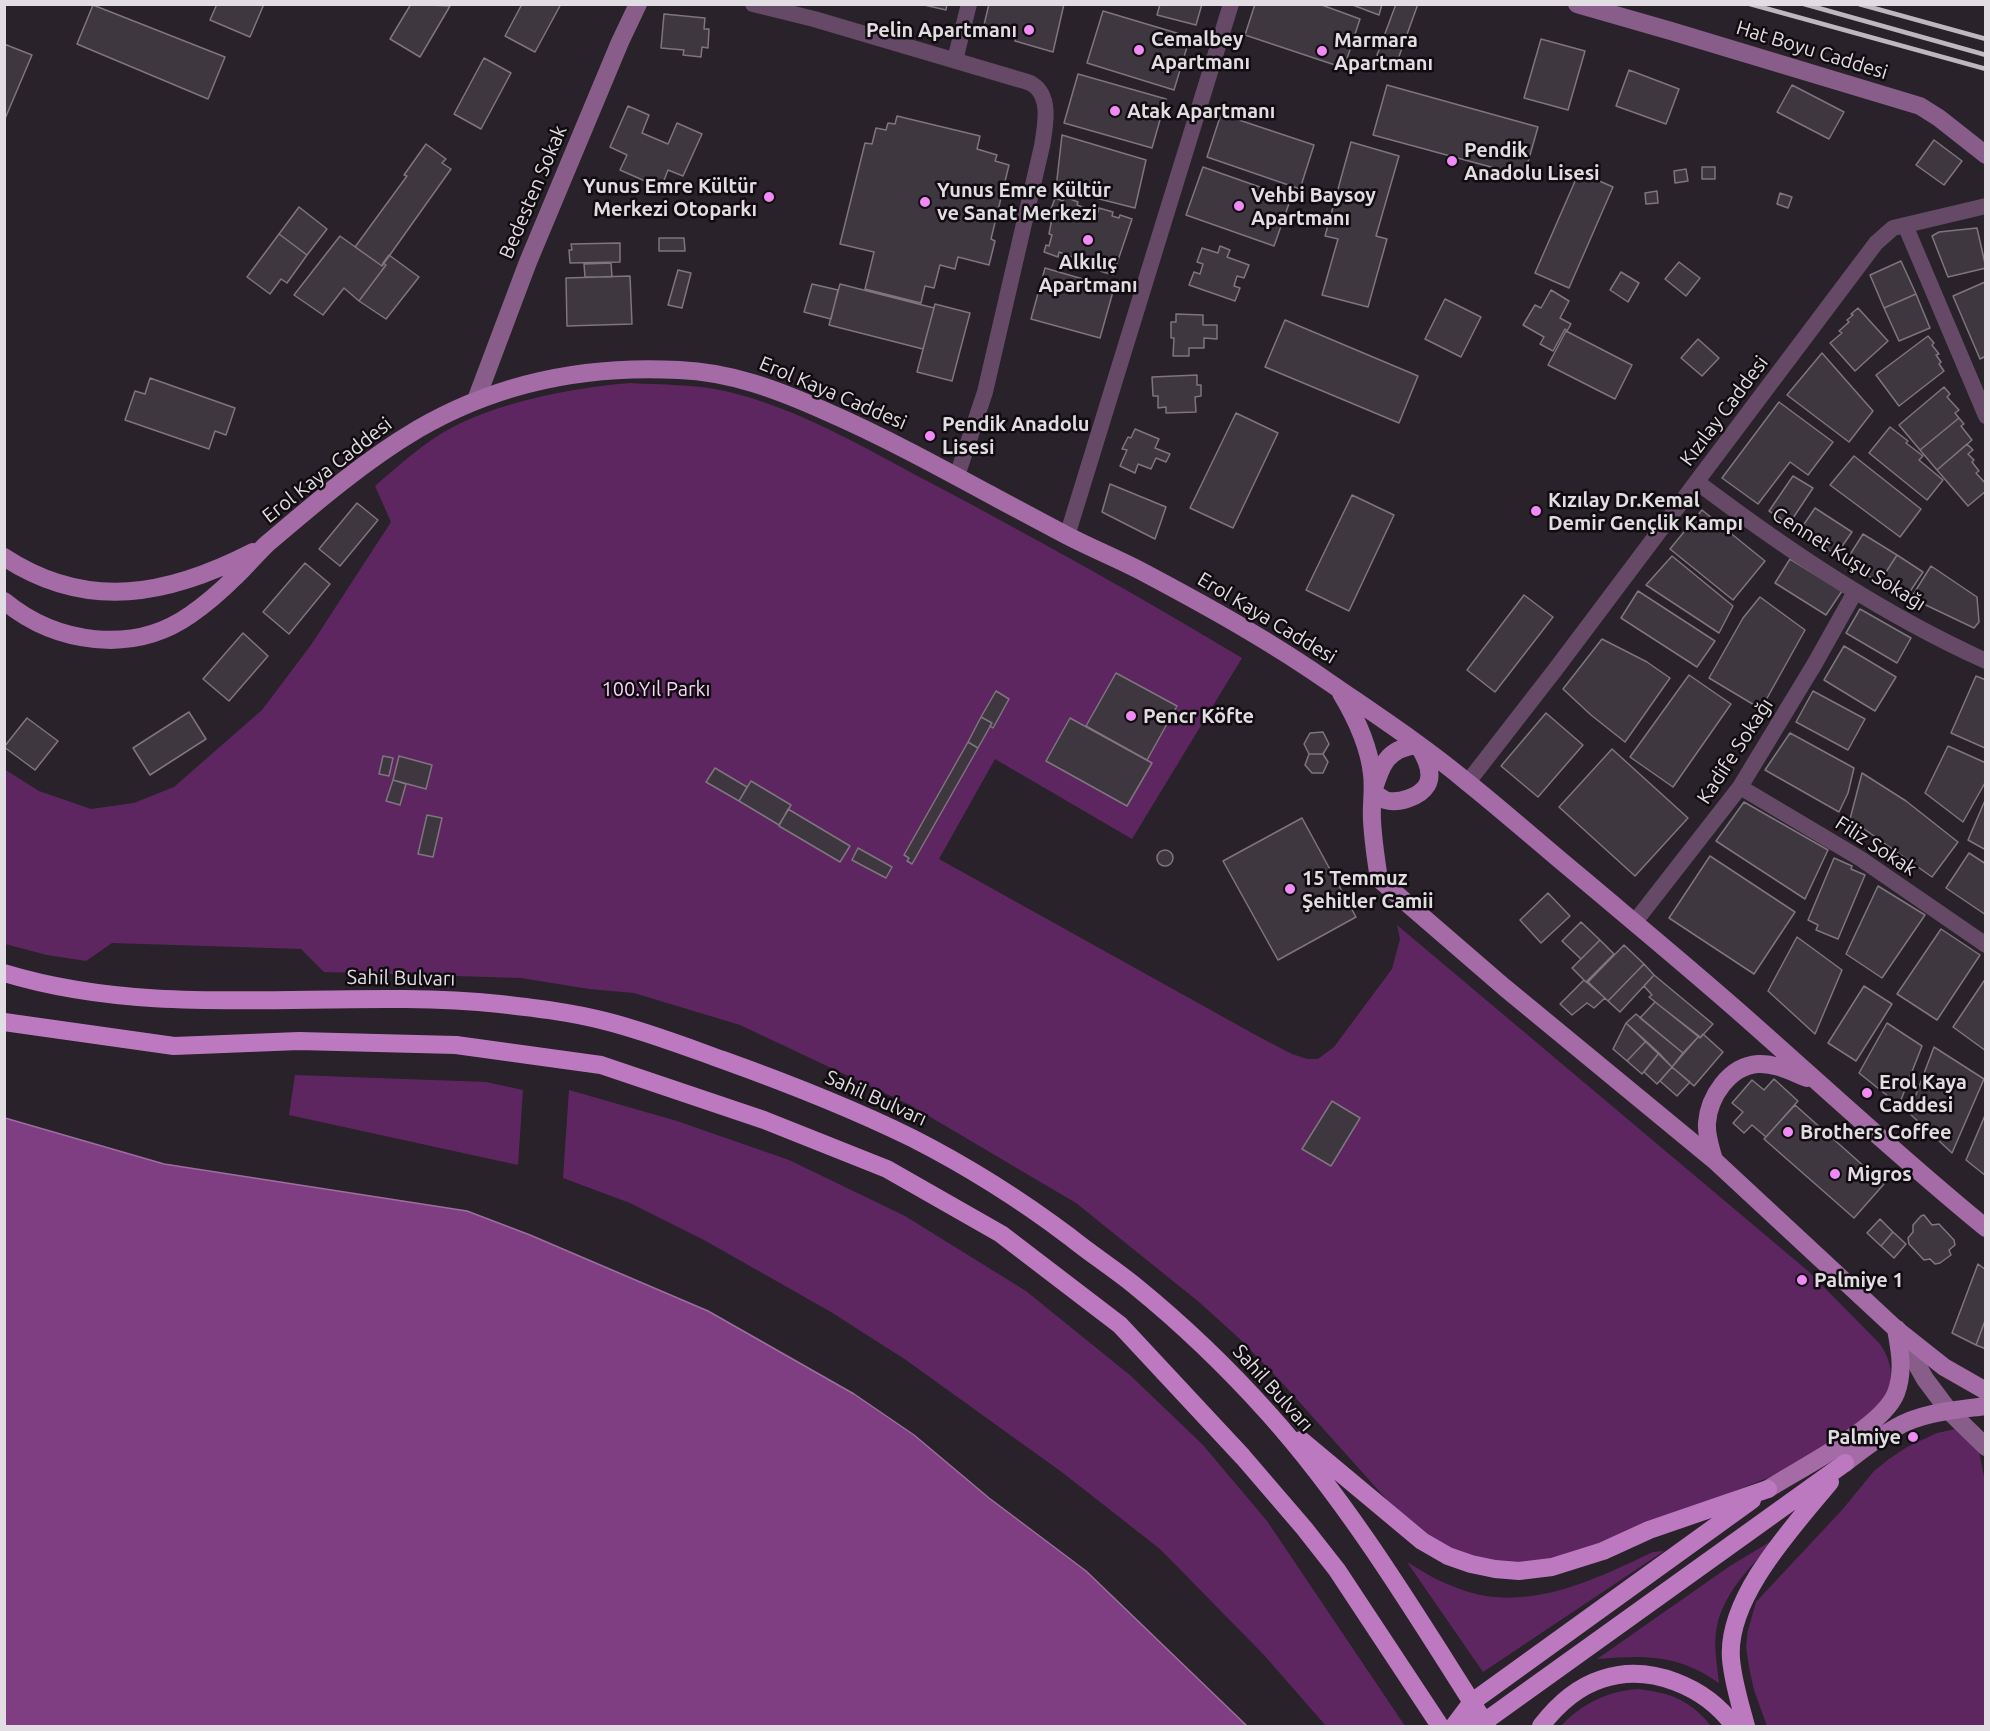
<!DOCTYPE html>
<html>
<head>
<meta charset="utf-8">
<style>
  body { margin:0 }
  #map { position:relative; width:1990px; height:1731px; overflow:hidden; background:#29222a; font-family:Ubuntu,sans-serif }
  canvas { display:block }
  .frame { position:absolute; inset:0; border:6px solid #e2dde2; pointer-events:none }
</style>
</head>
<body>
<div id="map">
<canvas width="1990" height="1731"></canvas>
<div class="frame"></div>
</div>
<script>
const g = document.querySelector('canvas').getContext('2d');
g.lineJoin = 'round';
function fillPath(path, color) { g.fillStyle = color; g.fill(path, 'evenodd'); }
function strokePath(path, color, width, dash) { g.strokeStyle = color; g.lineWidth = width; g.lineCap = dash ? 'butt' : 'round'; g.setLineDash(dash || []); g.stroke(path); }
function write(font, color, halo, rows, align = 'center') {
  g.font = font + ' Ubuntu,sans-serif'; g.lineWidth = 5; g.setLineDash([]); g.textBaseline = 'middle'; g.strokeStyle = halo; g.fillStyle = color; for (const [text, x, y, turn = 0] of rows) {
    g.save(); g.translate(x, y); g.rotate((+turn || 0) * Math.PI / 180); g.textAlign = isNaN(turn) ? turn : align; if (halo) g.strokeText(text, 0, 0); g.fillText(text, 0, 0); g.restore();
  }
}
const green = new Path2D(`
  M630,383C662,385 694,384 725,391C798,408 863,447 929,482C1035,538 1139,596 1242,658L1132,839L995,759L939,859L1261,1038L1292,1054L1307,1059H1318L1334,1047L1392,969L1400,939L1397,925L1808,1271L1880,1344C1895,1367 1891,1377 1887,1403L1828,1451L1765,1479L1549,1564L1497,1568L1422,1539L1285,1386L1241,1340L1199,1302L1076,1203L910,1105L740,1025L634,993L589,989L521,978L324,972L301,949L112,943L86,961L47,955L5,944L4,769L39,791L91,809L134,803L174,787L262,710L311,645L391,522L375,486C397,467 419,447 444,432C495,402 572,388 630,383Z
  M295,1075L486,1082L523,1090L518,1165L289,1115Z
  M569,1090L677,1121L789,1160L905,1216L1026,1291L1131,1376L1203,1445L1267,1521L1405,1726H1326L1264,1655L1160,1549L1063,1473L906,1360L831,1312L704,1240L630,1203L563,1178Z
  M1965,1427L1975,1431L1986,1487L1985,1726H1767L1754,1690L1749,1667L1746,1646L1748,1630L1756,1602L1842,1510L1874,1471L1889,1459L1907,1447L1937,1433Z
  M1778,1537C1755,1562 1724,1591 1717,1626C1713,1644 1717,1664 1719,1683C1678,1654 1645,1655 1597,1659L1730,1566Z
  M1664,1551L1483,1672L1407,1562C1422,1571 1436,1580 1452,1586C1521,1616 1590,1582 1653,1552Z
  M1638,1689C1671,1693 1690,1700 1711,1726H1561C1581,1704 1608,1691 1638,1689Z`);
const water = new Path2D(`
  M5,1118L164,1164L467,1211L530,1235L708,1311L854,1394L914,1435L989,1498L1086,1571L1247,1726H5Z`);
const building = new Path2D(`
  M217,4H264L250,37L210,20Z
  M411,4L450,6L420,57L390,39Z
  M522,4H561L535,52L505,36Z
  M920,4H947L946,10Z
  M989,4H1064L1053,52L1015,41V35L984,25Z
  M1160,4H1202L1196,25L1157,15Z
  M1255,4H1319L1360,19L1344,68L1245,35Z
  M1350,4H1382L1379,15Z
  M1396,4H1418L1397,62L1377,55Z
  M93,5L225,57L208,99L77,44Z
  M1103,11L1190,37L1174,90L1087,63Z
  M664,14L705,18L704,29H709L708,48L702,47L701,57L683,55L684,50L661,48Z
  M1541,39L1585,51L1568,110L1524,98Z
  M4,44L32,55L4,121Z
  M484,58L511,73L481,129L454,114Z
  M1629,70L1679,89L1666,124L1616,106Z
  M1078,74L1166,99L1152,148L1064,123Z
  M1387,85L1538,127L1524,176L1373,135Z
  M1792,85L1844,112L1829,139L1777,112Z
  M628,106L649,115L642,133L668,144L677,123L702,134L683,176L668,170L661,188L620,170L627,155L610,147Z
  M1221,114L1314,145L1300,189L1207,157Z
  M897,116L980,136L977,149L997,155L995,161L1009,165L991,239L995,241L989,265L958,257L955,269L940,265L934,288L925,286L921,303L865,289L874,252L840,244L865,143L872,144L876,128L886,130L888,123L895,124Z
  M1062,135L1146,160L1135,208L1056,188Z
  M1934,140L1962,161L1944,185L1916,165Z
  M1351,142L1399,156L1376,236L1387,239L1368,307L1322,295L1338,239L1325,236Z
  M426,144L446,159L442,163L451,169L382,266L355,247L407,176L404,175Z
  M1203,167L1291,198L1274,246L1186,215Z
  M1702,167H1715V179H1702Z
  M1686,169L1688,181L1675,183L1674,171Z
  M1579,172L1613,187L1569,288L1535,273Z
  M1657,191L1658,203L1646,204L1645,193Z
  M1780,193L1792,197L1788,208L1777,204Z
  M1065,197L1078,202L1077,205L1098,212L1099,208L1113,212L1112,216L1119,218L1120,215L1132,219L1113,275L1100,271L1101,266L1090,263L1089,267L1074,262L1075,258L1059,252L1058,257L1044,252L1046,245L1049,246L1052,235L1049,234L1053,213L1050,212L1055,198L1063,201Z
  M299,207L327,229L307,255L279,234Z
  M1977,228L1986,268L1948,277L1932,236L1939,232Z
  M279,234L307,255L287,283L281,279L270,294L247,277Z
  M340,236L382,266L383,263L386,265L359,301L344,288L323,315L294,295Z
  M659,238H684L685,251H659Z
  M620,243V262L570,263L569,250H572L571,244Z
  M1220,246L1230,250L1227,257L1249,265L1244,278L1237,276L1234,286L1240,288L1235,301L1189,285L1194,272L1200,274L1203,264L1197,262L1202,248L1218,253Z
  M389,255L419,277L386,319L359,301L386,265L383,263Z
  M1901,261L1916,294L1884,308L1870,275Z
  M1679,262L1700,278L1686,296L1665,279Z
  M611,263L612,277H585L584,264Z
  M1045,268L1114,288L1100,338L1031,319Z
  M678,270L691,273L682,308L668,305Z
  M1621,272L1639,283L1628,302L1610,290Z
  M630,276L632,324L567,326L566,278Z
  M1985,282L1986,356L1980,359L1953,296Z
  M812,284L838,290L831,319L804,312Z
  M840,284L934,308L923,349L829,325Z
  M1551,290L1569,301L1560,318L1571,324L1567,331L1565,329L1553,351L1540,344L1544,337L1523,325L1535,305L1541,308Z
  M1916,294L1930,328L1899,341L1884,308Z
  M1445,299L1481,317L1461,357L1425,339Z
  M935,304L970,313L952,381L917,372Z
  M1858,308L1888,341L1855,371L1830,343L1842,333L1839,331L1849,322L1847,320L1853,315L1851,314Z
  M1176,314L1203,315V325H1217V339L1204,338V348H1189V356H1173L1174,338H1171V322H1176Z
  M1285,320L1418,376L1399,423L1265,367Z
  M1566,331L1632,365L1615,399L1548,365Z
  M1928,336L1934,343L1932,345L1939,354L1936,355L1941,362L1939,364L1944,371L1899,406L1876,375Z
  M1698,339L1719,358L1702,376L1681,358Z
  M1822,353L1873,411L1849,442L1787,395Z
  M1197,375V385H1201V396L1195,397L1196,412L1166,413V407L1158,408V396H1153L1152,377Z
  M150,378L235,408L226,435L215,431L209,449L125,420L135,391L145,394Z
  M1944,387L1950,394L1947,397L1959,410L1955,413L1959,418L1920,450L1899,425Z
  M1779,402L1833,442L1808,475L1790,462L1758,504L1722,478Z
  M1236,413L1278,433L1233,528L1190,508Z
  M1959,418L1964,424L1961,426L1972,440L1937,470L1920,450Z
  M1890,427L1908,441L1906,443L1923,456L1919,460L1943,480L1927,500L1869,453Z
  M1135,429L1159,439L1155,448L1170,454L1166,462L1156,458L1151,469L1138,464L1135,473L1120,466L1127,450L1122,449L1128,437L1131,438Z
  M1967,444L1973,450L1968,454L1974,460L1972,462L1979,471L1976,473L1986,484V491L1968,506L1937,470Z
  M1854,456L1921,509L1900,537L1830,485Z
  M1793,476L1813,488L1789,524L1769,511Z
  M1110,484L1166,507L1155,539L1102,512Z
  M1352,495L1394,515L1349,611L1306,590Z
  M357,503L378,520L340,566L319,549Z
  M1815,508L1852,532L1836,555L1800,530Z
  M1702,510L1765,561L1733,600L1670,549Z
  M1863,534L1897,555L1879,583L1846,561Z
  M1897,555L1923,572L1905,599L1879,583Z
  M1672,556L1733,606L1719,633L1646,585Z
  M1790,559L1842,591L1826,615L1775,583Z
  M305,563L330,584L289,634L263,612Z
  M1931,566L1977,597L1979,622L1974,628L1911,598Z
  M1638,591L1715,641L1697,667L1621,618Z
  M1524,595L1553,617L1495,692L1467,670Z
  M1760,597L1805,630L1761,709L1709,678L1743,618Z
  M1860,609L1911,638L1897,663L1846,633Z
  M243,633L268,656L229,701L203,679Z
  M1602,639L1647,662L1670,678L1625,742L1591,715L1563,689Z
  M1844,646L1896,677L1875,711L1824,680Z
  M1116,673L1177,706L1147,760L1086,726Z
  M1689,675L1731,704L1673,787L1630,757Z
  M1976,676L1986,680L1985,748L1951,733Z
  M996,691L1009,699L993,728L990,726L992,723L981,717Z
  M1813,691L1865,719L1848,750L1796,722Z
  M189,712L206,739L150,775L133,748Z
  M1546,713L1583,745L1538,797L1501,766Z
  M981,717L992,723L978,748L968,742Z
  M27,718L58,741L35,770L4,747Z
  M1070,718L1152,763L1127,806L1046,761Z
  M1323,732L1329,744L1323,754H1309L1304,744L1310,733Z
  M1790,733L1854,768L1848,793L1839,812L1765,770Z
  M968,742L978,748L912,864L907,861L909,858L904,855Z
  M1948,746L1986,763V781L1963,822L1925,793Z
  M1612,749L1688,818L1635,876L1559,807Z
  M1309,754H1323L1328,762L1323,773H1312L1305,765Z
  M383,756L393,758L389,776L379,774Z
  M399,756L432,765L426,789L393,780Z
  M715,768L747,787L739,801L706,782Z
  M1862,773L1906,801L1958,842L1932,877L1850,819Z
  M393,780L406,784L400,805L386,801Z
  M751,781L791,805L779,825L739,801Z
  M1986,798V850L1968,840Z
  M1744,802L1828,850L1805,899L1716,841Z
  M788,809L850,846L840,862L779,826Z
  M427,815L442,818L433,857L418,854Z
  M1302,818L1356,917L1278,960L1223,861Z
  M858,848L892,867L886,878L852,860Z
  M1157 858a8 8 0 1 1 16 0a8 8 0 1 1-16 0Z
  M1969,853L1986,864V915L1946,888Z
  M1710,856L1795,912L1754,974L1669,918Z
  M1834,858L1852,866L1851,869L1865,875L1838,939L1816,930L1818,925L1808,920Z
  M1878,886L1925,915L1882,978L1846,954Z
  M1548,893L1570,916L1541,943L1520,920Z
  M1581,922L1600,940L1581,959L1562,941Z
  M1941,929L1980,955L1937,1020L1897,994Z
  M1797,937L1842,970L1815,1034L1768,991Z
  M1600,940L1614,954L1586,982L1572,968Z
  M1624,945L1644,964L1608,1001L1588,982Z
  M1644,964L1654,975L1620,1012L1608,1001Z
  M1654,975L1713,1024L1700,1038L1649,997L1652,995L1644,986Z
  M1986,978V1051L1953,1027Z
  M1584,980L1605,998L1594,1008L1587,1003L1572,1015L1560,1004Z
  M1864,986L1892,1004L1856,1061L1828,1043Z
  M1655,1002L1699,1036L1683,1053L1640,1018Z
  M1636,1014L1683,1053L1672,1067L1626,1023Z
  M1626,1023L1646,1041L1627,1061L1613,1049Z
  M1887,1023L1922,1046L1899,1105L1859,1073Z
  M1703,1034L1723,1052L1694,1086L1672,1067L1699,1036L1700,1038Z
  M1646,1041L1659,1053L1642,1074L1627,1061Z
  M1934,1047L1984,1079L1952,1153L1909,1113Z
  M1659,1053L1672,1067L1657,1084L1644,1072Z
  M1672,1067L1690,1082L1677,1096L1660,1081Z
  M1774,1079L1798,1101L1766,1137L1752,1125L1744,1133L1733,1123L1743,1112L1732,1103L1752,1080L1764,1090Z
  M1332,1101L1360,1118L1331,1166L1302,1149Z
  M1795,1105L1884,1184L1854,1218L1764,1139Z
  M1986,1113V1176L1966,1160Z
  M1924,1215L1932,1225L1939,1224L1954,1240L1955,1245L1949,1250L1951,1255L1940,1263L1935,1264L1930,1259L1924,1260L1909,1244L1908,1238L1913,1232V1225L1921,1216Z
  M1880,1219L1893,1232L1881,1246L1867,1233Z
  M1893,1232L1906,1244L1894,1258L1881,1246Z
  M1978,1264L1986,1270V1318L1976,1345L1952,1333Z
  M1986,1318V1349L1976,1345Z`);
const street = new Path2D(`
  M753,4L814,19L1014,78C1019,80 1027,81 1032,84C1052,96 1045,127 1042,146L985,392L957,476
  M955,60L969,4
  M1905,225L1986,416
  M1697,482C1787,550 1882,614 1986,661
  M1067,536L1231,4
  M1468,782L1555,670L1876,243L1893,228L1986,206
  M1740,787L1861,859L1986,945
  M1634,923L1740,787L1814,665L1855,592`);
const secondary = new Path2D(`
  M1577,4L1671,31L1920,106L1939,118L1986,155
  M476,400L528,262L620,42L638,4
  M1897,1329L1925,1379L1949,1411L1986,1447`);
const primary = new Path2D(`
  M4,557C88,612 169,595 253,552
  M4,601C56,644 133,655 190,615C206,604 221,591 235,577C247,566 256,554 268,543C315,503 364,461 418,429C497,383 587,365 679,370C731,372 778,390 825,411C887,438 945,470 1004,502C1025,513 1045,524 1066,535C1091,548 1116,558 1141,571C1207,606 1272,642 1333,685C1378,716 1425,747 1467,782C1507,814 1545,848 1584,880C1635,923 1687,966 1737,1010C1820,1083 1900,1158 1986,1228
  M1341,693C1356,718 1369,745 1372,774C1374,789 1371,805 1372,820C1373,840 1376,860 1379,879L1504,987L1714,1160L1896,1329L1944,1367L1986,1391
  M1418,745C1425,756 1434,772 1427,785C1420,797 1398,804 1385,800C1381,798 1377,795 1373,792C1381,765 1387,748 1418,745Z
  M1714,1160C1711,1149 1706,1136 1707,1123C1709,1097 1729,1066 1758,1064C1775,1063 1792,1072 1807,1078
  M1845,1463C1861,1451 1877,1438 1895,1428C1921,1412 1956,1410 1986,1406
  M1768,1489C1801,1468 1883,1427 1896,1393C1904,1372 1900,1350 1896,1329`);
const highway = new Path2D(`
  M4,973C165,1022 336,987 500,1004C535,1008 571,1012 605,1021C645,1031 684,1046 723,1060C787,1083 851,1108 912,1138C967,1166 1021,1200 1070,1237C1091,1254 1113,1268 1134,1285C1182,1324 1227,1367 1269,1414C1353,1508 1419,1620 1487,1726
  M4,1022L174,1046L299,1041L456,1045L601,1065L764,1120L887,1169L1001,1234L1120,1325L1243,1457L1304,1528L1337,1570L1440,1726
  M1301,1440L1422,1541L1448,1556L1471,1564L1495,1569L1519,1571L1552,1567L1603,1551L1649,1530L1768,1489
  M1454,1726L1472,1702L1752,1500
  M1472,1726L1484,1722L1845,1463
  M1541,1726C1557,1705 1577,1687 1602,1679C1650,1663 1706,1687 1734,1726
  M1746,1726C1740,1704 1733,1682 1731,1659C1726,1598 1793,1527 1830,1482`);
const rail = new Path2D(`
  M1750,4L1986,69
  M1804,4L1986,55
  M1859,4L1986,39`);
const markers = [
  [1029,30,6,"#f08bf5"],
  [1139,50,6,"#f08bf5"],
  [1322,51,6,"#f08bf5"],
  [1115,111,6,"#f08bf5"],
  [1452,161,6,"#f08bf5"],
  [769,197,6,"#f08bf5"],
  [925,202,6,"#f08bf5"],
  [1239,206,6,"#f08bf5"],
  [1088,240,6,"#f08bf5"],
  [930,436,6,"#f08bf5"],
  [1536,511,6,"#f08bf5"],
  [1131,716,6,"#f08bf5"],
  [1290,889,6,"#f08bf5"],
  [1867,1093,6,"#f08bf5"],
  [1788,1132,6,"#f08bf5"],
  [1835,1174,6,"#f08bf5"],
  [1802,1280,6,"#f08bf5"],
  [1913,1437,6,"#f08bf5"]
];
const poiNames = [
  ["Pelin Apartmanı",1017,30,"right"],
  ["Cemalbey",1151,39],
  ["Apartmanı",1151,62],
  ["Marmara",1334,40],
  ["Apartmanı",1334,63],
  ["Atak Apartmanı",1127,111],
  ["Pendik",1464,150],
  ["Anadolu Lisesi",1464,173],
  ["Yunus Emre Kültür",757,186,"right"],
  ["Merkezi Otoparkı",757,209,"right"],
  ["Yunus Emre Kültür",937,190],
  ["ve Sanat Merkezi",937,213],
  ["Vehbi Baysoy",1251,195],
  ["Apartmanı",1251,218],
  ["Alkılıç",1088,262,"center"],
  ["Apartmanı",1088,285,"center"],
  ["Pendi̇k Anadolu",942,424],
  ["Li̇sesi̇",942,447],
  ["Kızılay Dr.Kemal",1548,500],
  ["Demir Gençlik Kampı",1548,523],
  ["Pencr Köfte",1143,716],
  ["15 Temmuz",1302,878],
  ["Şehitler Camii",1302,901],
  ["Erol Kaya",1879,1082],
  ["Caddesi",1879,1105],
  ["Brothers Coffee",1800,1132],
  ["Migros",1847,1174],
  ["Palmiye 1",1814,1280],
  ["Palmiye",1901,1437,"right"]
];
const streetNames = [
  ["Hat Boyu Caddesi",1812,50,17],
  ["Bedesten Sokak",533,192,-67],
  ["Erol Kaya Caddesi",833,393,23],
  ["Kızılay Caddesi",1724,411,-53],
  ["Erol Kaya Caddesi",327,470,-38],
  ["Cennet Kuşu Sokağı",1849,559,32],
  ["Erol Kaya Caddesi",1267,618,31],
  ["Kadife Sokağı",1735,751,-57],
  ["Filiz Sokak",1876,846,33],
  ["Sahil Bulvarı",401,978,1],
  ["Sahil Bulvarı",876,1098,24],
  ["Sahil Bulvarı",1273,1388,48]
];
const parkNames = [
  ["100.Yıl Parkı",656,689]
];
fillPath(green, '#5e2661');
fillPath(water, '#7f3e82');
strokePath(water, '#9d6e9f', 1.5);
fillPath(building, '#3f373f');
strokePath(building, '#7e757e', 1.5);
strokePath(street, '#654966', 16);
strokePath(secondary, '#885d8a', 18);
strokePath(primary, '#a46ba7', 18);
strokePath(highway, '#bd79c0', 18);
strokePath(rail, '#bdb8be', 4.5);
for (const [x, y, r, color] of markers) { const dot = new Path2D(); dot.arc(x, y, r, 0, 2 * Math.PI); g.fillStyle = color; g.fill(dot); strokePath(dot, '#100c10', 2); }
write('bold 20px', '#e2dde2', '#100c10', poiNames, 'left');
write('20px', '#e2dde2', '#100c10', streetNames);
write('20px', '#f7d3f8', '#100c10', parkNames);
</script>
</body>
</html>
